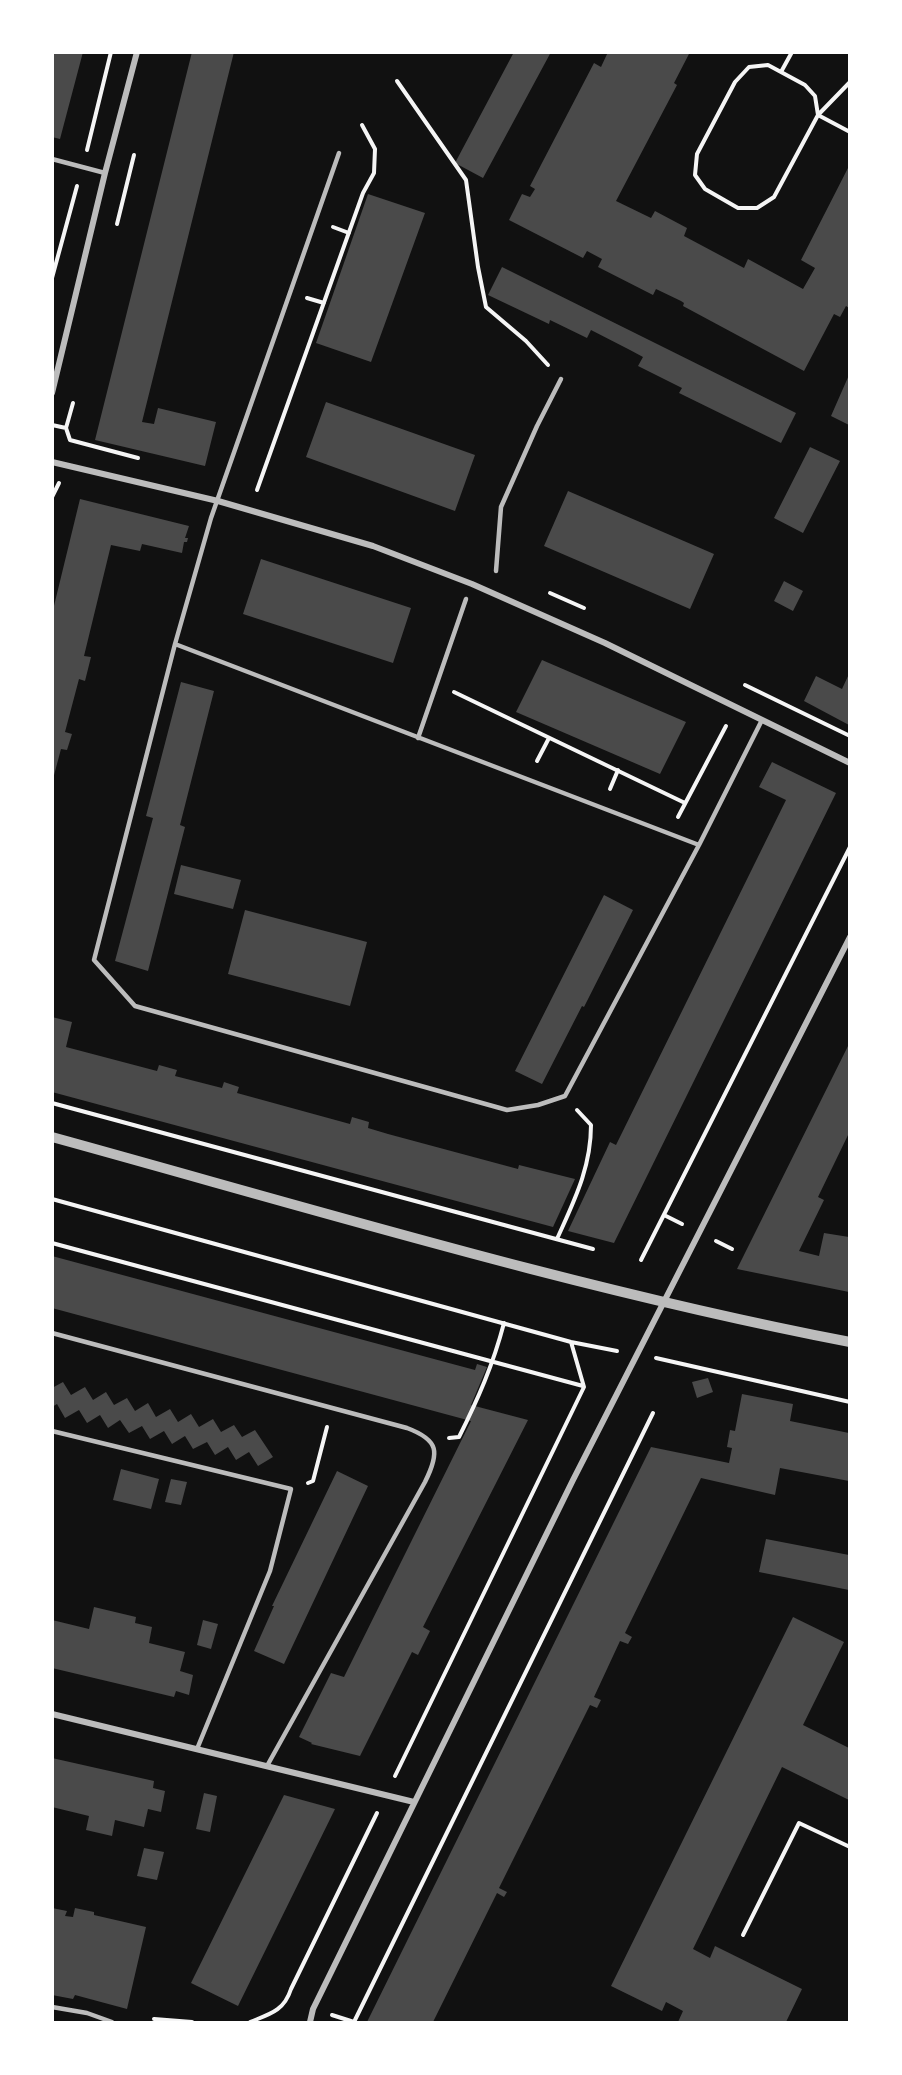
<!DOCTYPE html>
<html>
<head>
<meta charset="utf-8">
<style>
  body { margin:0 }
  #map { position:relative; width:902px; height:2075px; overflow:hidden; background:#111; font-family:Lato,sans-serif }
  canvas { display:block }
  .frame { position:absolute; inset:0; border:54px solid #fff; pointer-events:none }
</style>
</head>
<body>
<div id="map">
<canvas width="902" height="2075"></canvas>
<div class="frame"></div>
</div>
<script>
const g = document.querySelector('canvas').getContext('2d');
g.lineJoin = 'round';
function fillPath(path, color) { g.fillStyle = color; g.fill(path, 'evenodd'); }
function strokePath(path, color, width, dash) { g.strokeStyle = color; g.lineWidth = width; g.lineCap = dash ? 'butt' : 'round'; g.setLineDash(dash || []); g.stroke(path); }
const building = new Path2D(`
  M52,52H83L60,139L52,137Z
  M192,52H234L142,422L154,424L158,408L216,422L205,466L95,440Z
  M514,52H551L483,178L455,163Z
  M608,52H690L674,83L677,85L616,201L651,218L655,211L687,228L684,236L744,268L748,259L803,289L815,268L801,260L849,166V308L846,306L840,317L834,314L804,371L683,306L684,303L681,301L656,289L653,295L598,267L602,259L587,251L583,258L509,220L522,194L530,197L535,189L530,186L594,63L601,67Z
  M368,194L425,213L371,362L316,343Z
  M502,267L796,413L781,443L679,393L682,388L638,366L643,357L630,350L591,330L587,338L550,320L549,324L488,295Z
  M849,375V425L831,416Z
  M326,402L475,455L455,511L306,457Z
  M810,447L840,461L803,533L774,518Z
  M568,491L714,554L690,609L544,546Z
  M80,499L189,526L185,538H188L187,542H184L182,553L142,544L140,551L111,545L84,656L91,657L85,681L79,679L65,732L72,734L67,750L61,749L53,779L52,614Z
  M261,559L411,608L393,663L243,614Z
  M784,581L803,591L793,611L774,601Z
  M542,660L686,722L660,774L516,712Z
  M849,674V725L804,701L816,676L842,689Z
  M181,682L214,691L180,825L185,827L148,971L115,961L153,818L146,816Z
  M772,762L836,793L614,1243L568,1231L610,1142L616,1145L786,800L759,787Z
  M181,865L241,880L233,909L174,894Z
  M604,895L633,910L584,1007L582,1006L542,1084L515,1071Z
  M245,910L367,942L350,1006L228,974Z
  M52,1017L72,1022L66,1047L157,1071L159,1065L177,1070L175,1076L222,1088L224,1082L239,1087L237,1093L350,1124L352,1117L369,1122L368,1128L388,1134L518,1169L519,1165L575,1179L553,1227L52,1092Z
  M849,1044V1133L818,1197L824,1200L799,1251L819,1256L824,1233L849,1237V1292L737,1269Z
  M52,1256L460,1366L475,1370L477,1364L487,1367L471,1405L528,1420L423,1627L430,1631L418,1655L412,1652L360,1756L311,1744L312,1743L299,1737L331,1673L344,1677L471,1421L52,1308Z
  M708,1378L713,1392L697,1398L692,1382Z
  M63,1382L71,1395L85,1387L93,1400L106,1392L114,1405L127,1398L135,1411L148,1403L156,1417L170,1409L178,1422L191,1414L199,1427L213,1419L221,1432L234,1425L242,1437L255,1430L273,1457L258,1466L249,1452L236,1460L228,1447L215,1455L207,1442L193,1449L185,1436L172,1444L164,1431L150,1439L142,1426L129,1433L120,1420L108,1428L100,1415L87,1423L79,1410L65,1418L57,1404L52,1407V1388Z
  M742,1394L793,1404L790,1421L849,1433V1481L780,1468L775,1495L701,1478L625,1633L632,1637L628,1644L620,1641L594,1697L601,1700L597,1708L590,1705L499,1888L507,1892L504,1897L497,1893L433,2022H367L651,1447L729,1463L732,1448L727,1447L730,1430L735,1431Z
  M121,1469L159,1479L151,1509L113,1500Z
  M337,1471L368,1486L284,1664L254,1651L274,1606H272Z
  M171,1479L187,1482L181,1505L165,1502Z
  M766,1539L849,1555V1590L759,1572Z
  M94,1607L136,1617L135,1623L152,1627L149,1643L185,1652L180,1671L193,1675L189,1695L176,1691L174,1697L52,1668V1620L89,1629Z
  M793,1617L844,1642L803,1725L849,1748V1800L782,1767L693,1949L710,1958L715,1946L802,1989L786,2022H678L683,2011L666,2002L662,2011L611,1986Z
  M203,1620L218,1624L211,1649L197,1645Z
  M52,1758L154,1781L153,1788L165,1791L161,1812L148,1809L144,1827L115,1820L112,1836L86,1830L89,1816L52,1807Z
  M204,1793L217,1796L210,1832L196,1829Z
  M284,1795L335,1809L238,2006L191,1983Z
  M144,1848L164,1852L157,1880L137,1876Z
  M52,1908L67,1911L65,1916L73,1917L75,1908L94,1912V1915L146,1927L127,2009L75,1995L73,1999L52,1995Z`);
const path = new Path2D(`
  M781,72L792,52
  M397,81L466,180L478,267L486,307L526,341L548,365
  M818,115L815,96L805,85L768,65L749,67L735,82L697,154L695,175L705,189L738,208H757L774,197L818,115L850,82
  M818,115L850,132
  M87,150L111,52
  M117,224L134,155
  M333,227L349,233
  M52,278L77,186
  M307,298L324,303
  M73,403L66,428L70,440L138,458
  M52,425L66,428
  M257,490L363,193L374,173L375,149L362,125
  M52,497L59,483
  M550,593L584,608
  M745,685L850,736
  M454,692L685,803
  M537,761L549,738
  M610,789L618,770
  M678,817L726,726
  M52,1103L593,1249
  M52,1199L571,1342L617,1351
  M664,1215L682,1224
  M557,1239C574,1201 591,1168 591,1125L577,1110
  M716,1241L732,1249
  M52,1243L583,1386
  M641,1260L850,847
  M656,1358L850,1402
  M449,1438L459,1437C478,1399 493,1365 504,1323
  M308,1483L313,1481L327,1427
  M395,1776L584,1387L571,1342
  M743,1935L799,1823L850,1847
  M332,2015L354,2022
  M154,2019L192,2022
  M250,2022C270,2014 284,2011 291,1989L377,1813
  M354,2022L653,1413`);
const service = new Path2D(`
  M339,153L211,518L175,644L94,960L135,1006L507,1110L538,1105L565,1096L699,845L762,720
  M52,159L105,173
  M496,571L501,507L537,426L561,379
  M175,644L699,845
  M418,738L466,599
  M52,1333L407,1428C439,1440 440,1452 425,1482L267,1766
  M52,1431L291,1489L270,1571L197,1749
  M52,2007L87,2013L112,2022`);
const minor = new Path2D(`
  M52,393L105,173L137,52
  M52,462L218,501L373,546L472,584L605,643L850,763
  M52,1714L414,1802
  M310,2022L313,2009L573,1480L850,937`);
const tertiary = new Path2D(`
  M52,1137C317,1210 580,1290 850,1342`);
fillPath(building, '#4a4a4a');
strokePath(path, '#f5f5f5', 4);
strokePath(service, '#bcbcbc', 4.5);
strokePath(minor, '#bcbcbc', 6);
strokePath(tertiary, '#bcbcbc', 10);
</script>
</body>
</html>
